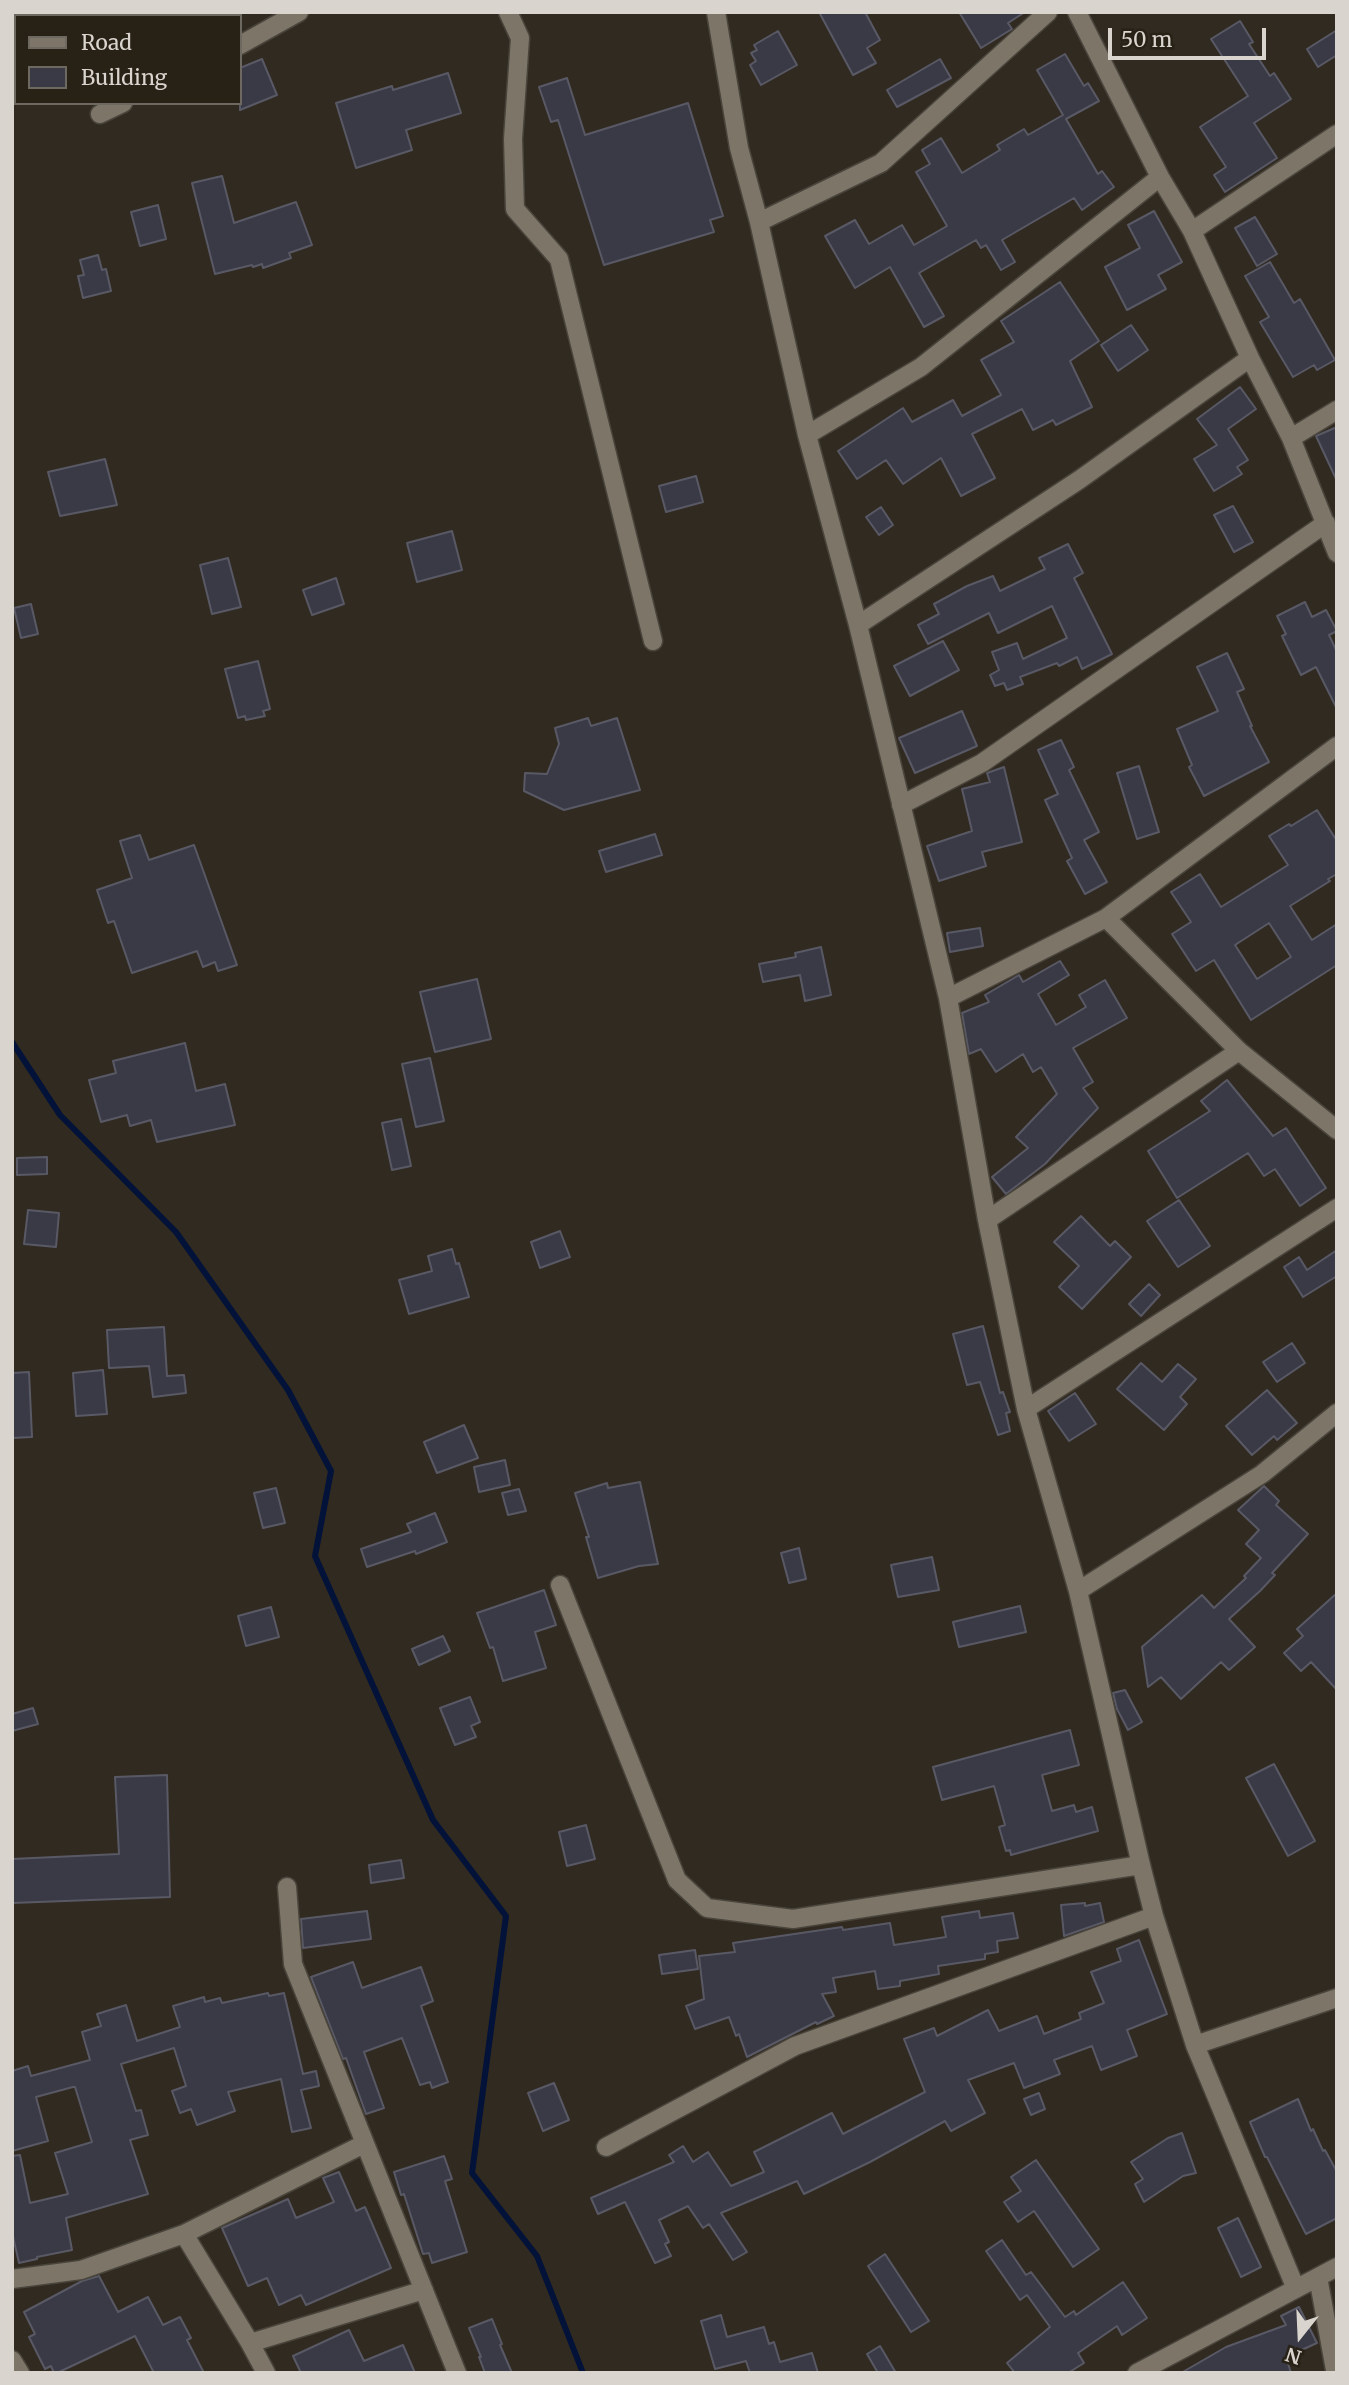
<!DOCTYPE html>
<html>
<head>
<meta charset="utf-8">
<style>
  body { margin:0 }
  #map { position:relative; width:1349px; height:2385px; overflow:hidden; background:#312a20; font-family:Merriweather,serif }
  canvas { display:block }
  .frame { position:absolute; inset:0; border:14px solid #d9d5ce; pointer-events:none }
  .legend { position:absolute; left:14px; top:14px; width:228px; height:91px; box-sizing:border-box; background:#272116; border:2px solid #6e6960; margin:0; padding:9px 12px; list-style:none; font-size:21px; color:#d9d5ce }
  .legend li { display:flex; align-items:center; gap:14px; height:35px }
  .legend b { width:35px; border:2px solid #6e6960 }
  .north { position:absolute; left:1265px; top:2301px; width:70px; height:70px; -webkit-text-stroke:5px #272116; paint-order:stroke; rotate:198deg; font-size:19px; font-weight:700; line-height:28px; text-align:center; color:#d9d5ce }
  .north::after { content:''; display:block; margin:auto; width:24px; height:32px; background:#d9d5ce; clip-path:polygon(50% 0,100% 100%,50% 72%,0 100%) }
  .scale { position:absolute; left:1108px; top:28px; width:158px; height:32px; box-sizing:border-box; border:4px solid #d9d5ce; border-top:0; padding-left:9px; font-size:21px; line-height:24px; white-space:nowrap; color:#d9d5ce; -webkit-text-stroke:5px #272116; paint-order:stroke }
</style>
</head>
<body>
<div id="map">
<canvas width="1349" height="2385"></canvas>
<div class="frame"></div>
<ul class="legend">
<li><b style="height:9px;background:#7c7568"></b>Road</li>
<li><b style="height:19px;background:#3a3a46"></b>Building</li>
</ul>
<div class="north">N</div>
<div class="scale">50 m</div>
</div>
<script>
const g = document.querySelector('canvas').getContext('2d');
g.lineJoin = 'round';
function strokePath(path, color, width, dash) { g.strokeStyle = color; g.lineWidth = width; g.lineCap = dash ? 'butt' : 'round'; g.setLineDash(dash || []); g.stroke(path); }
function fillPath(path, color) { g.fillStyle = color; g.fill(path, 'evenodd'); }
const stream = new Path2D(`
  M12,1042L60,1115L176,1232L288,1390L331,1471L315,1556L433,1820L506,1916L472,2173L537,2256L583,2373`);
const building = new Path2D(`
  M819,12H865L880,40L867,48L876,63L853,75Z
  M959,12H1025L1008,23L1012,29L981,48Z
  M1240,21L1253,42L1249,44L1270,76L1274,73L1291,99L1254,123L1277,158L1225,192L1214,175L1226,167L1200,127L1248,96L1211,39Z
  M1337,30V55L1318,67L1307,49Z
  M778,31L797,65L761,85L750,65L756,61L751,53L757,50L754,45Z
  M1065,54L1084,86L1088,83L1099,101L1066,119L1098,174L1102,171L1114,187L1082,210L1074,198L1002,240L1015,262L1001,270L986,245L981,248L976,240L919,273L944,316L924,327L890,267L855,288L825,236L855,220L869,244L902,225L914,245L947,226L916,172L930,164L922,150L941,138L962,173L1000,150L997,145L1024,129L1028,135L1063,115L1037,70Z
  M262,59L277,95L240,110V68Z
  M940,59L951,78L897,107L887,90Z
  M448,73L461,113L406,130L412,150L356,168L336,103L392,86L393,90Z
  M567,78L585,135L688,103L723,216L710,220L714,232L604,265L558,120L551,122L539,87Z
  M222,176L234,223L296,202L312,245L289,253L291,258L263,268L262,264L253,267L252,265L215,274L192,183Z
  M158,205L166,239L140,246L131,212Z
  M1154,211L1182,262L1158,275L1166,289L1127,310L1105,267L1140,248L1128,225Z
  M1255,217L1277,254L1257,266L1235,228Z
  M98,255L102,270L106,269L111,291L83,298L78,276L84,275L80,260Z
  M1270,262L1294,303L1300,299L1335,360L1317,370L1314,365L1293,377L1260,322L1269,317L1245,276Z
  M1060,282L1099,341L1070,361L1092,407L1056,425L1053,420L1033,430L1022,409L972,434L995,478L961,496L941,458L903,484L886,460L857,479L838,451L903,408L912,422L953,400L962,416L1001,395L981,360L1014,342L1001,321Z
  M1131,325L1148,350L1118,371L1101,345Z
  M1240,387L1256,409L1228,429L1248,460L1237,467L1242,474L1214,491L1194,459L1217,445L1197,419Z
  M1337,427V481L1316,436Z
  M105,459L117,505L60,516L48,472Z
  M696,476L703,502L666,512L659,486Z
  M1233,506L1253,542L1234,552L1214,515Z
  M881,507L893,525L879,535L866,517Z
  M452,531L462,570L417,582L407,543Z
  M1068,544L1083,573L1074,578L1112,654L1082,669L1077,657L1059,666L1057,663L1020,677L1023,684L1007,690L1004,683L995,686L990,675L999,670L992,652L1017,643L1023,659L1067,638L1052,606L998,633L989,613L928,644L918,625L939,614L934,604L967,586L993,576L1000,591L1045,569L1039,558Z
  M228,558L241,607L212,614L200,565Z
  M336,578L344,604L312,615L303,590Z
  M1305,602L1312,617L1326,610L1337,631L1329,635L1337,652V709L1316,667L1301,675L1282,636L1286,634L1277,616Z
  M31,604L38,634L21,638L14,608Z
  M943,641L959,670L910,696L894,666Z
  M1227,653L1244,689L1237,692L1252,726H1250L1269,762L1204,796L1189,767L1192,765L1177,729L1218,711L1197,667Z
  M258,661L270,709L263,711L265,716L246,720L245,716L238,718L225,669Z
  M962,711L977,746L915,773L899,738Z
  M588,718L591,726L617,718L640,790L564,810L524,791L525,773L547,774L559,744L555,728Z
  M1061,740L1074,767L1069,770L1099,832L1084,840L1107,882L1085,894L1067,861L1072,858L1045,800L1058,794L1038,750Z
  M1139,766L1159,832L1137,839L1117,773Z
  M1004,767L1022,842L982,852L986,866L939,881L927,846L972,831L962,789L990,782L987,773Z
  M1317,810L1337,841V874L1328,879L1330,881L1290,906L1312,940L1337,924V965L1251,1020L1214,960L1196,971L1172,934L1191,922L1171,892L1200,874L1221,907L1288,865L1269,836L1289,824L1291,826ZM1269,923L1291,957L1257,979L1235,945Z
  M655,834L662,855L606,872L599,851Z
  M140,835L149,860L194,845L237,965L218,971L215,962L203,967L197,951L132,973L114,921L108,923L97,890L132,878L120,841Z
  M980,928L983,946L950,952L947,933Z
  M821,947L831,995L805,1001L800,975L763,982L759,964L796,957L795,953Z
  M1060,961L1069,975L1038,994L1056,1025L1086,1007L1079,995L1105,980L1127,1018L1073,1048L1093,1082L1083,1088L1098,1108L1045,1164L1006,1194L992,1177L1028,1148L1016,1137L1057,1094L1041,1067L1033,1072L1023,1054L996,1072L981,1049L969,1054L962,1013L989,1002L985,995L1019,975L1023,982Z
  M477,979L491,1039L435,1052L420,992Z
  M185,1043L196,1091L225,1084L235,1125L157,1142L151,1120L130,1126L127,1115L101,1122L89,1080L116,1073L113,1061Z
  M430,1058L444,1121L416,1127L402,1064Z
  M1227,1080L1273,1136L1286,1128L1326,1188L1300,1206L1275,1169L1264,1176L1248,1153L1177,1198L1148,1151L1210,1111L1201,1101Z
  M401,1119L411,1166L392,1170L382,1123Z
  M47,1157V1174L17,1175V1158Z
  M1179,1200L1210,1246L1178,1267L1147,1221Z
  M28,1210L59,1213L56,1247L24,1244Z
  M1081,1216L1110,1246L1115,1241L1131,1257L1082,1309L1059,1287L1079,1266L1054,1242Z
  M560,1231L570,1257L540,1268L531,1242Z
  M452,1249L456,1264L459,1263L469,1297L409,1314L399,1280L432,1271L428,1256Z
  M1337,1250V1276L1303,1297L1284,1267L1299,1257L1307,1270Z
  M1149,1284L1160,1295L1141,1316L1129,1304Z
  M983,1326L1000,1393L1003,1392L1010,1412L1006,1413L1010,1431L998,1435L980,1382L967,1385L953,1334Z
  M164,1327L167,1376L184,1375L186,1393L153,1397L149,1366L109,1368L107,1330Z
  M1292,1343L1305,1363L1277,1382L1263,1362Z
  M1141,1363L1162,1382L1178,1364L1196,1379L1180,1397L1187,1404L1164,1430L1117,1389Z
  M103,1370L107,1414L76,1416L73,1373Z
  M29,1372L32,1437L12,1438V1373Z
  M1267,1390L1297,1423L1277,1440L1274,1436L1252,1455L1226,1426Z
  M1075,1393L1096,1424L1069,1441L1048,1411Z
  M464,1425L478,1458L437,1473L424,1442Z
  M505,1460L510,1485L479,1492L474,1467Z
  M640,1482L658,1564L639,1566L598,1578L586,1537H589L575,1493L607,1483L608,1488Z
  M1264,1486L1279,1501L1276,1505L1308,1534L1272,1573L1275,1575L1260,1591L1229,1619L1255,1647L1229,1670L1221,1662L1181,1699L1161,1677L1148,1687L1142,1647L1202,1595L1214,1608L1246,1578L1244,1576L1261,1558L1246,1544L1259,1530L1238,1510Z
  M276,1488L285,1523L263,1528L254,1493Z
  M519,1489L526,1511L508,1515L502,1493Z
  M435,1513L447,1542L416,1554L415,1551L367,1567L361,1549L411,1532L407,1524Z
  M799,1548L806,1579L789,1583L781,1553Z
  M932,1557L939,1590L898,1597L891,1565Z
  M544,1590L556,1625L535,1632L546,1668L503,1681L493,1647L490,1648L477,1613Z
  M1337,1593V1690L1311,1662L1301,1671L1284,1653L1303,1636L1297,1629Z
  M1020,1606L1026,1632L959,1647L953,1622Z
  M271,1607L279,1637L246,1646L238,1616Z
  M443,1636L450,1651L419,1665L412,1649Z
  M1125,1690L1142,1722L1128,1730L1117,1709L1113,1693Z
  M470,1697L480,1722L471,1726L476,1737L455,1745L440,1708Z
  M33,1708L38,1724L12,1731V1714Z
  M1070,1730L1079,1765L1042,1775L1052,1811L1074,1805L1076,1812L1092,1807L1098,1831L1011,1855L1010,1850L1006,1851L999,1827L1005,1825L994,1786L942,1800L933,1767Z
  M1274,1764L1315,1841L1288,1856L1246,1778Z
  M167,1775L170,1897L12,1903V1859L119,1854L115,1777Z
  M586,1825L595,1859L567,1866L559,1832Z
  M401,1860L404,1878L371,1883L369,1865Z
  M1085,1903V1906L1100,1903L1104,1922L1064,1936L1061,1905Z
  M367,1911L371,1939L303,1948L301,1919Z
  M979,1911L980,1918L1013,1913L1018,1938L997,1941L998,1952L985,1954V1959L938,1966L939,1974L900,1981V1986L878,1989L875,1971L833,1978L836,1992L822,1994L834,2016L817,2024L816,2022L747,2057L739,2034L736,2036L729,2017L695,2029L686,2006L704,1999L699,1956L735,1952L733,1943L842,1927L843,1930L890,1923L894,1945L946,1937L942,1917Z
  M1139,1940L1167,2014L1127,2030L1137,2056L1101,2070L1092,2046L1054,2060L1060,2074L1024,2088L1014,2063L968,2080L985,2113L951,2131L945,2121L870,2162L804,2194L797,2181L721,2213L747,2252L733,2260L709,2224L703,2228L688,2206L659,2220L669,2242L665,2244L671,2256L655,2263L625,2202L598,2214L591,2198L674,2162L669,2155L683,2146L693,2162L708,2152L731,2186L764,2172L754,2152L832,2113L843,2134L925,2092L904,2039L934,2028L937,2036L988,2010L999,2031L1037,2016L1044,2034L1081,2019L1079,2013L1104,2003L1091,1972L1121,1961L1117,1949Z
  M695,1950L698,1969L662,1974L659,1955Z
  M353,1962L362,1988L421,1967L433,2001L421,2006L448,2082L432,2088L430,2082L420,2085L402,2038L364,2052L384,2108L366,2114L346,2058L343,2059L311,1977Z
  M268,1993L269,1996L284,1993L303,2074L316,2071L319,2086L301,2090L311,2128L292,2132L281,2079L228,2092L235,2111L197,2125L191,2109L180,2113L172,2091L186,2086L174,2048L121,2064L136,2111L141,2110L148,2135L130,2140L148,2194L66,2218L72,2250L37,2257V2259L19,2263L12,2232V2156L20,2155L30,2203L68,2194L55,2153L92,2142L75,2087H73L36,2097L48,2141L12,2151V2071L28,2066L31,2076L90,2060L82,2032L101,2026L97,2014L126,2005L137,2041L180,2027L173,2006L204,1997L205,2002L220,1998L222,2003Z
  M554,2083L569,2120L543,2131L528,2093Z
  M1039,2093L1045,2109L1031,2115L1024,2099Z
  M1298,2099L1311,2131L1313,2129L1323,2151L1325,2150L1337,2172V2218L1306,2234L1267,2157H1265L1250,2122Z
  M1182,2133L1196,2173L1183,2176L1144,2202L1135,2184L1143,2179L1131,2162L1168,2138Z
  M444,2156L452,2179L445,2181L467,2252L432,2263L429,2253L423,2254L404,2194L401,2195L394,2172Z
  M1036,2160L1099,2249L1073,2267L1034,2211L1018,2222L1004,2202L1021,2191L1011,2177Z
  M339,2172L356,2211L365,2207L391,2268L306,2305L301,2295L279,2305L267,2278L248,2286L222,2228L288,2199L296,2218L334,2202L323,2178Z
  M1238,2218L1261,2267L1241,2277L1218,2228Z
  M1002,2240L1026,2275L1031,2272L1065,2317L1074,2311L1076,2315L1123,2282L1147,2318L1122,2335L1117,2326L1078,2353L1084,2363L1068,2373H1015L1007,2363L1050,2327L1027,2295L1020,2300L986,2251Z
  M885,2254L929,2321L911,2332L868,2266Z
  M99,2276L118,2312L148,2297L163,2325L180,2317L191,2338L187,2340L204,2373H154L135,2336L57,2373H54L51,2366L45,2369L29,2337L35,2334L24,2312L82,2281Z
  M1299,2307L1317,2343L1286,2357L1291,2373H1181L1226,2347L1286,2325L1281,2316Z
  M721,2315L727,2337L764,2327L769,2344L774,2342L780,2362L812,2353L818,2373H750L746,2361L715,2369L701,2321Z
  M492,2319L502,2344L500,2345L512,2373H485L479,2357H481L469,2328Z
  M349,2330L364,2361L403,2345L415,2373H301L293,2356Z
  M880,2346L896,2373H878L867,2354Z`);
const street = new Path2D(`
  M178,12L179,16
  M508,12L520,38L513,139L515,209L559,259L653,641
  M716,12L739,148L759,222L807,435L858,625L948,998L987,1220L1026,1409L1078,1591L1141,1865L1154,1916L1195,2045L1296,2289
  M1077,12L1160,177L1192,231L1250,358L1291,438L1337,553
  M240,45L299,12
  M100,114L123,103
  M759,222L881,163L1048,12
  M1192,231L1337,134
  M807,435L921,367L1160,177
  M1291,438L1337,410
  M858,625L1079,480L1250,358
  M901,805L982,763L1326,523
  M1106,918L1239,1051L1337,1130
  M948,998L1106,918L1337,746
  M987,1220L1239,1051
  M1026,1409L1337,1208
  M560,1585L677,1880L707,1908L793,1919L1141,1865
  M1078,1591L1262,1474L1337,1413
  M287,1887L293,1964L457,2373
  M1195,2045L1337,1998
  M606,2147L795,2046L1154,1916
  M184,2234L364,2144
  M1318,2277L1335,2370
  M12,2279L81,2270L184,2234L250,2343L266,2373
  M250,2343L424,2290
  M12,2360L20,2373
  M1137,2373L1337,2267`);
strokePath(stream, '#031239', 6);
fillPath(building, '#3a3a46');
strokePath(building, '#595966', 2);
strokePath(street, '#4a453c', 21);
strokePath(street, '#7c7568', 18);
</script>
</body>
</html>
